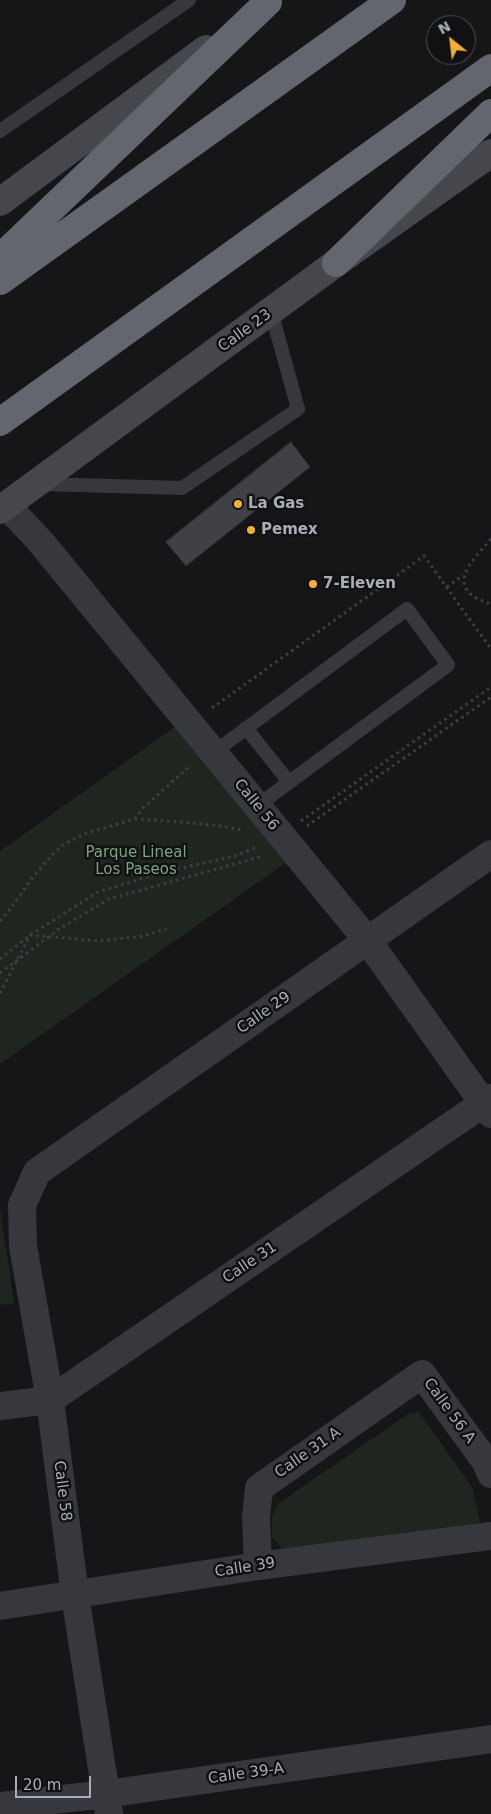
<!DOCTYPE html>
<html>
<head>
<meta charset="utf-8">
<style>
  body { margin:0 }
  #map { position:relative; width:491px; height:1814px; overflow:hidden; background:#161618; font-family:"DejaVu Sans",sans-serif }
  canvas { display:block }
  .north { position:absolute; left:426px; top:15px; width:50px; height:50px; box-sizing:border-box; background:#111113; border:1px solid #4d4f55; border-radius:50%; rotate:331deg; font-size:14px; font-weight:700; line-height:20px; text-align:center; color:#a8adb8 }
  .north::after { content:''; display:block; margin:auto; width:18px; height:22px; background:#f2b134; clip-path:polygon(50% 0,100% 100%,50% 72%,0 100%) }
  .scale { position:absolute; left:15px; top:1776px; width:76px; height:22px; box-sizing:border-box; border:2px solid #a8adb8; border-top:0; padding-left:6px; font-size:15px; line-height:18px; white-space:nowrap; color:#a8adb8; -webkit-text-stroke:4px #111113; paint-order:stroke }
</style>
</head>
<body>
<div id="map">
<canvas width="491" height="1814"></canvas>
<div class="north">N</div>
<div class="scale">20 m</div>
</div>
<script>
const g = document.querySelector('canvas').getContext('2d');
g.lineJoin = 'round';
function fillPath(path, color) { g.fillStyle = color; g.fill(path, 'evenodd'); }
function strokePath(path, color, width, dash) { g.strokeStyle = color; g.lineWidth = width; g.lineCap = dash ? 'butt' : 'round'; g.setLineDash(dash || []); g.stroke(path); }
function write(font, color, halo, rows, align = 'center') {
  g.font = font + ' "DejaVu Sans",sans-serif'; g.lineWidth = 5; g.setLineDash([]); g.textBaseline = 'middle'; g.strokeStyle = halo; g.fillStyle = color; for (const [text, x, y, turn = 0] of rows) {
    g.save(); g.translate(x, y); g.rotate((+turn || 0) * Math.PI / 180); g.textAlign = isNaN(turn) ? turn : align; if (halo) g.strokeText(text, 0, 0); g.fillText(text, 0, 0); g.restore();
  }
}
const green = new Path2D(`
  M179,724L287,862L0,1064V851Z
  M0,1208L14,1303L0,1305Z
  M419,1412L472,1487L480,1521L474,1531L287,1554L272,1537V1516L279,1503L408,1414Z`);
const building = new Path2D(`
  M291,442L310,467L186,566L166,542Z`);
const path = new Path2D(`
  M491,539C469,564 443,589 491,604
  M447,587L463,575
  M212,708L424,556L491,649
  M135,819L144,807L190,766
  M301,821L491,687
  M307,826L491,697
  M0,921L7,913L33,877L53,854L64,844L87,833L135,819L180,822L222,826L242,830
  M0,959L30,935L98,892L168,871L235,856L257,847
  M0,973L59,929L109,899L263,856
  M0,993L30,935L99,941L144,936L169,928`);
const lane = new Path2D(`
  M0,131L189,0
  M40,484L182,488L298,409L271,311
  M246,728L289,782
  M213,753L407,609L448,665L257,806`);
const street = new Path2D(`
  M7,506L40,541L368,941L491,1114
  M0,1406L50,1400L491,1098
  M258,1566L256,1517L259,1488L422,1374L486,1462L491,1474
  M0,1606L258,1566L491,1536
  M0,1806L106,1794L491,1739
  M109,1814L75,1595L50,1400L23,1246L22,1205L37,1172L491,854`);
const secondary = new Path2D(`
  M0,202L206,49
  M0,510L336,263L491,153`);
const highway = new Path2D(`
  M0,258L268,2
  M336,263L491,113
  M0,281L392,0
  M0,422L491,68`);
const markers = [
  [238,504,5,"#f2b134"],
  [251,530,5,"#f2b134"],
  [313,584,5,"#f2b134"]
];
const streetNames = [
  ["Calle 23",245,331,-36],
  ["Calle 56",256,805,51],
  ["Calle 29",264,1013,-35],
  ["Calle 31",250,1263,-34],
  ["Calle 56 A",449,1411,54],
  ["Calle 31 A",308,1453,-35],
  ["Calle 58",62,1491,83],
  ["Calle 39",245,1568,-9],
  ["Calle 39-A",246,1774,-8]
];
const poiNames = [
  ["La Gas",248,504],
  ["Pemex",261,530],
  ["7-Eleven",323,584]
];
const parkNames = [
  ["Parque Lineal",136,853],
  ["Los Paseos",136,870]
];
fillPath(green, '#1e261f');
fillPath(building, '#404145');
strokePath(building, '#303034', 1);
strokePath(path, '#3d3f44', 3, [2.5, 4]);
strokePath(lane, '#37383d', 14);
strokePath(street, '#37383d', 28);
strokePath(secondary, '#45474d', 28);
strokePath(highway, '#63666e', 28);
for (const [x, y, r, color] of markers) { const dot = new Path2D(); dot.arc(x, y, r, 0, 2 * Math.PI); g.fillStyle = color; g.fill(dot); strokePath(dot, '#111113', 2); }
write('15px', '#a8adb8', '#111113', streetNames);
write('bold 15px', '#a8adb8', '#111113', poiNames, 'left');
write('15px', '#7fa381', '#111113', parkNames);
</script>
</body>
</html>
